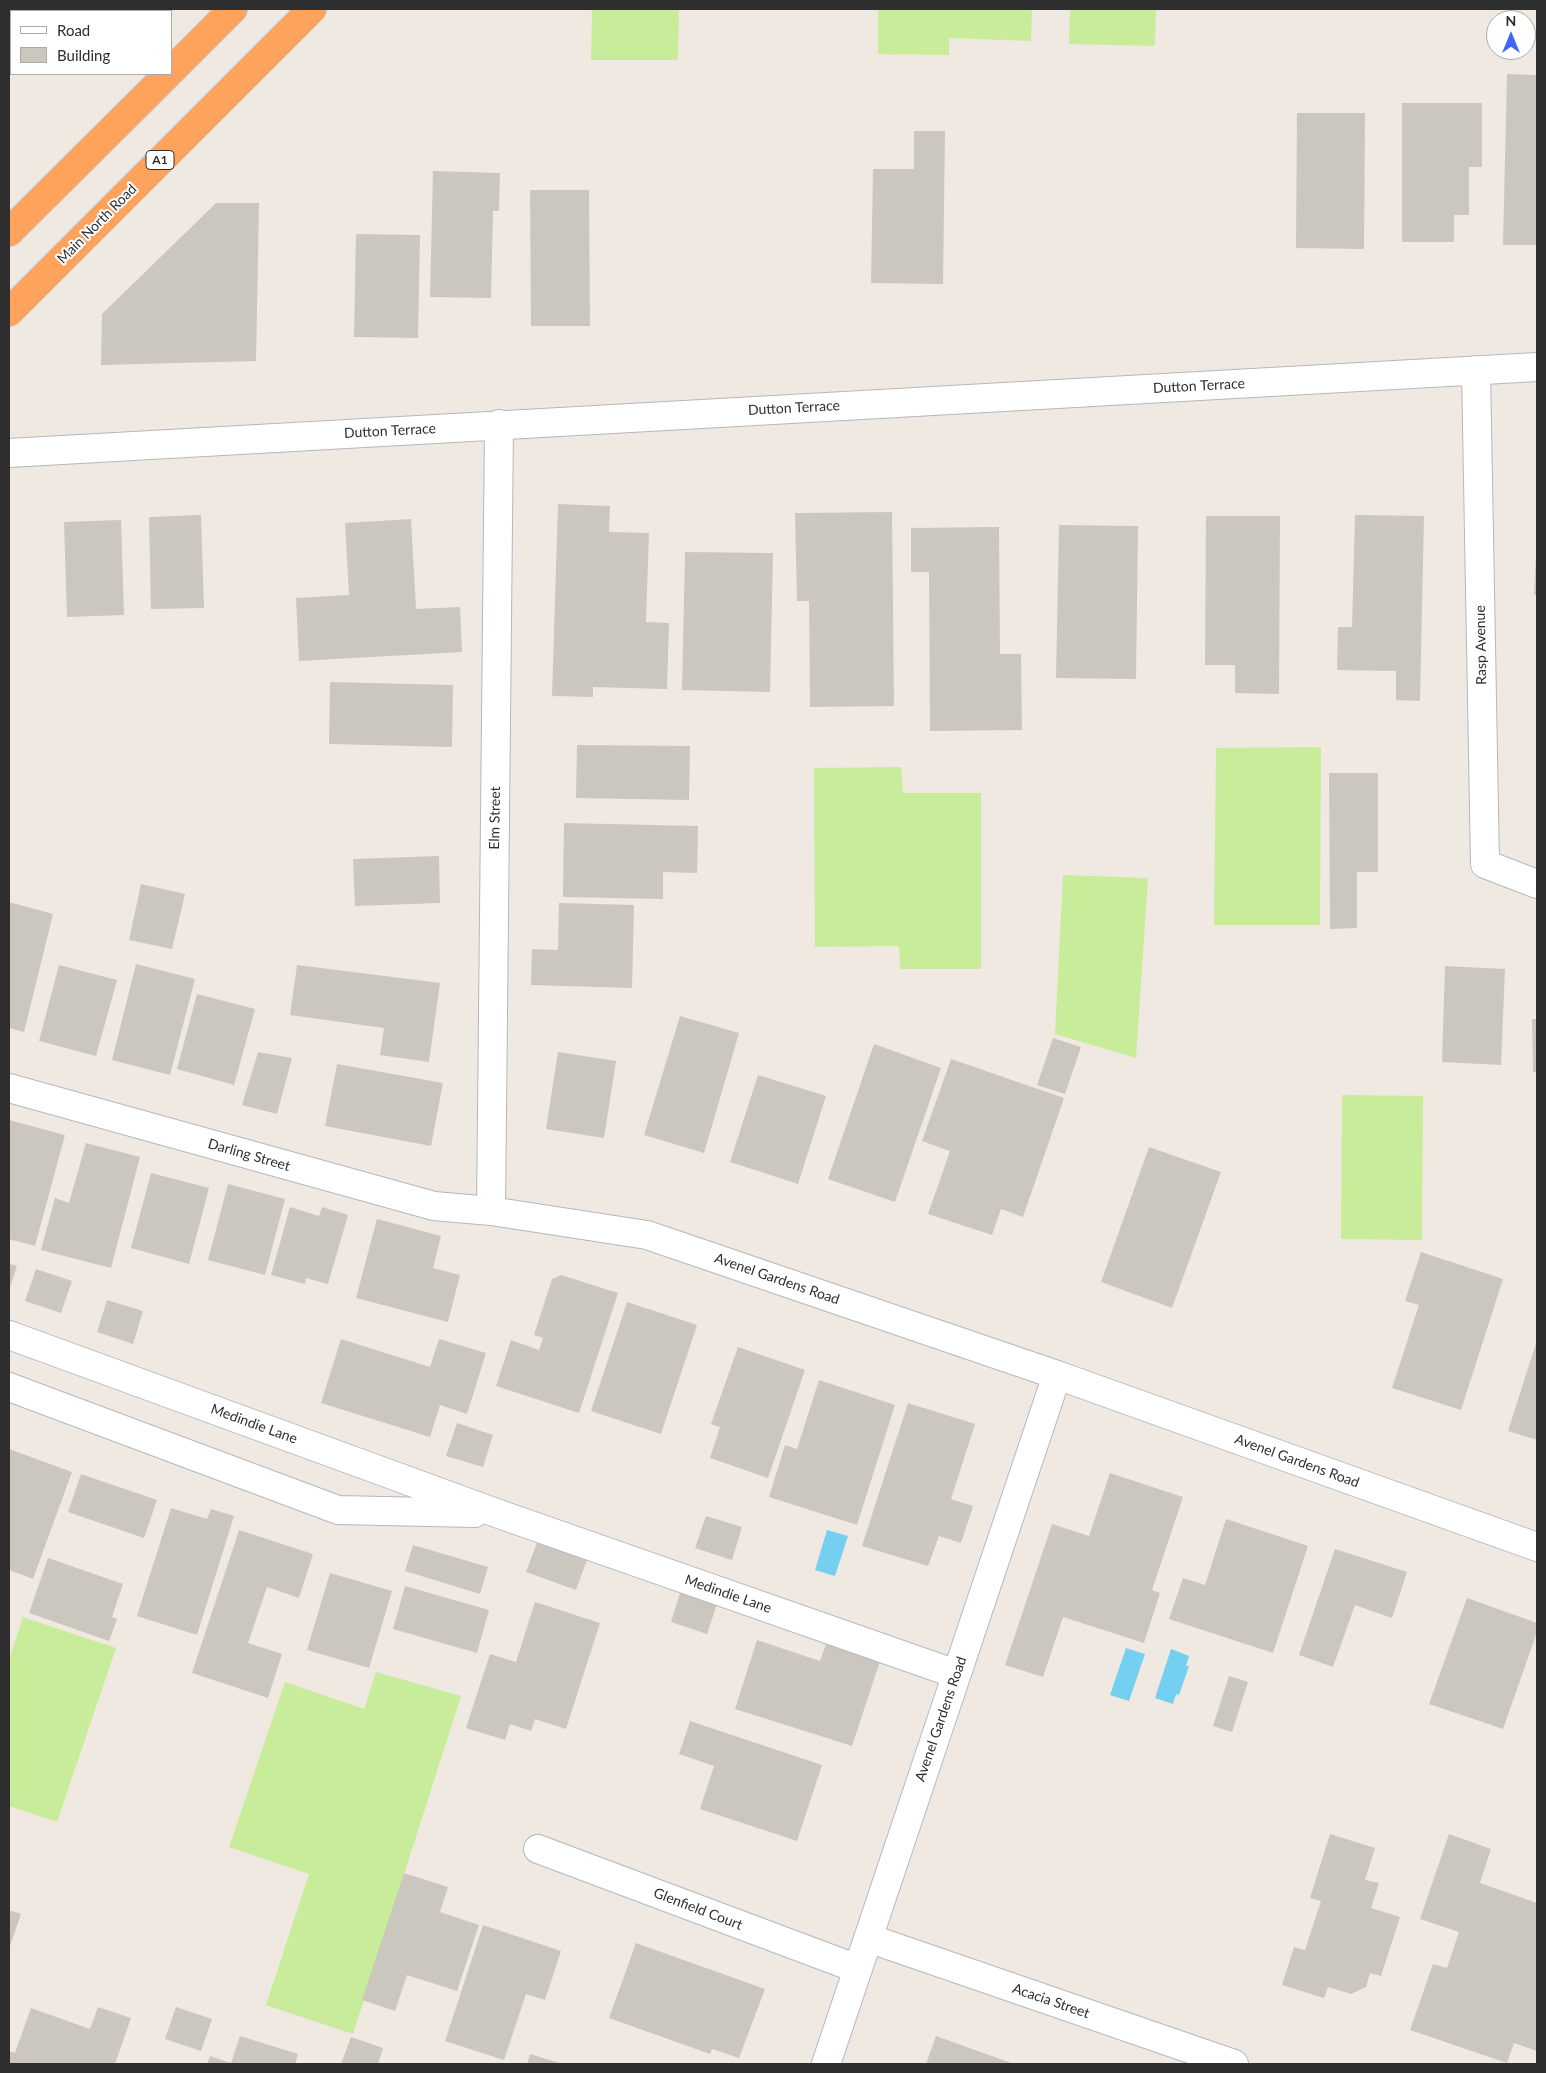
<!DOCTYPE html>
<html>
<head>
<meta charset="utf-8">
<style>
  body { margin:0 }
  #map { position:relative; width:1546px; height:2073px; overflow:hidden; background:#efe9e1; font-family:Lato,sans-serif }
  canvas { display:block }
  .frame { position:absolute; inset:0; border:10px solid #2e2e2e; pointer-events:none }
  .legend { position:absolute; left:10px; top:10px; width:162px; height:65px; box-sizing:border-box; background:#fff; border:1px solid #ababab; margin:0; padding:6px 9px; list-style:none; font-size:15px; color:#2e2e2e }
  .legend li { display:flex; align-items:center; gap:10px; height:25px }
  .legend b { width:25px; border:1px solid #ababab }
  .north { position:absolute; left:1486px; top:10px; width:50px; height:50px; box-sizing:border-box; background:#fff; border:1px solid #ababab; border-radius:50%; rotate:0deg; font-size:14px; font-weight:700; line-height:20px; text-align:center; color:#2e2e2e }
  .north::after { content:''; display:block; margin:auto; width:18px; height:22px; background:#4264fb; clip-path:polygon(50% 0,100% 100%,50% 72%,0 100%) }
</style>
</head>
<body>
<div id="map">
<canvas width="1546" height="2073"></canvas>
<div class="frame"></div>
<ul class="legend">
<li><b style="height:6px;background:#fff"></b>Road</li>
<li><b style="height:14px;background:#cbc7bf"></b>Building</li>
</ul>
<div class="north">N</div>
</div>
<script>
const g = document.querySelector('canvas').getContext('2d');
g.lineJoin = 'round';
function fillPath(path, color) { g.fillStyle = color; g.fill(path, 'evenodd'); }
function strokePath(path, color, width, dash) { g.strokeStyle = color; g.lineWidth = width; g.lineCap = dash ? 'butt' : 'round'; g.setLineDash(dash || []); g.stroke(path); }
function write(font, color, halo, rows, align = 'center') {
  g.font = font + ' Lato,sans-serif'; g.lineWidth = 4; g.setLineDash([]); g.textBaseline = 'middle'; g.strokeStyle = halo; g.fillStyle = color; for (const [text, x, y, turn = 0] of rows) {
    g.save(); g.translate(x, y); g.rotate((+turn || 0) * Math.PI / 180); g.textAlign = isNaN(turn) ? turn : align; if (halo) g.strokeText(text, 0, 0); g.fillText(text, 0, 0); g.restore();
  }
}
const pitch = new Path2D(`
  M592,9H679L678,60H591Z
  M878,9H1032L1031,41L949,38V55L878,54Z
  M1070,9H1156L1155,46L1069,44Z
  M1321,747L1320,925H1214L1216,748Z
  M901,767L903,793H981V969H900L899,946L815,947L814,768Z
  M1063,875L1148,878L1136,1058L1055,1034Z
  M1342,1095L1423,1096L1422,1240L1341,1239Z
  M23,1617L116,1648L57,1822L9,1806V1660Z
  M376,1672L461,1696L353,2034L266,2005L309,1874L229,1847L285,1682L364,1709Z`);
const water = new Path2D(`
  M827,1530L848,1536L835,1576L815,1570Z
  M1126,1648L1145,1654L1129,1701L1110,1695Z
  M1171,1649L1189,1656L1186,1666H1189L1179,1695L1176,1694L1173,1704L1155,1698Z`);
const building = new Path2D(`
  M1507,74L1537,75V245H1503Z
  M1402,103H1482V167H1469V215H1454V242H1402Z
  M1297,113H1365L1364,249L1296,248Z
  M914,131H945L943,284L871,283L873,169H914Z
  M433,171L500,173L499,211H493L491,298L430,297Z
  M530,190H589L590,326H531Z
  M216,203H259L256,361L101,365L102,314Z
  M356,234L420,235L418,338L354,337Z
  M558,504L610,506L609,532L649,533L646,622L669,623L667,689L593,687V697L552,696Z
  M892,512L894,706L810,707L809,601H797L795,513Z
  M201,515L204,608L151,609L149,517Z
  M1355,515L1424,516L1420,701L1396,700V671L1337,670L1338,627H1352Z
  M1206,516H1280L1279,694L1235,693V665H1205Z
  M411,519L416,609L460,607L462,652L299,661L296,598L349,595L345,523Z
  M121,520L124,615L67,617L64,522Z
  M1059,525L1138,526L1136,679L1056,678Z
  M999,527L1000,654H1021L1022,730L930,731L929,572H911V528Z
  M685,552L773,553L770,692L682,690Z
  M1536,555H1537V595H1534Z
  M330,682L453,685L452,747L329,744Z
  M577,745L690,746L689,800L576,798Z
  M1329,773H1378V872H1357V928L1330,929Z
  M564,823L698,826L697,873L663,872V899L563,897Z
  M439,856L440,903L355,906L353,859Z
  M141,884L185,894L172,949L129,940Z
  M9,902L53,914L24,1032L9,1028Z
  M559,903L634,905L632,988L531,985L532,949L558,950Z
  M136,964L195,979L170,1075L112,1060Z
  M59,965L117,980L96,1056L39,1041Z
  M297,965L440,983L429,1062L380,1055L384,1028L290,1015Z
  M1445,966L1505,969L1501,1065L1442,1062Z
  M197,994L255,1009L234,1085L177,1069Z
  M680,1016L739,1033L704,1153L644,1135Z
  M1532,1019H1537V1072H1533Z
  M1053,1038L1081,1047L1065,1094L1037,1085Z
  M874,1044L941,1068L895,1202L828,1179Z
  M258,1052L292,1058L277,1114L242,1105Z
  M558,1052L616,1061L604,1138L546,1129Z
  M951,1059L1064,1098L1023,1217L1001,1209L992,1235L928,1214L950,1151L922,1141Z
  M337,1064L443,1083L431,1146L325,1126Z
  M758,1075L826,1096L798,1184L730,1162Z
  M9,1120L65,1135L35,1246L9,1239Z
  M86,1143L140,1157L111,1268L41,1250L55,1198L69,1203Z
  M1149,1147L1221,1172L1172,1308L1101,1282Z
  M151,1173L209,1188L189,1264L131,1248Z
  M228,1184L285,1199L265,1275L208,1260Z
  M290,1207L319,1216L322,1207L348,1215L328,1284L306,1278L305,1284L271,1275Z
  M377,1219L441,1236L433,1268L460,1275L448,1322L356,1298Z
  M1421,1252L1503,1279L1461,1410L1392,1388L1419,1305L1405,1301Z
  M9,1264L17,1266L9,1290Z
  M36,1269L72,1281L61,1313L25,1301Z
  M561,1275L618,1293L579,1413L496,1386L511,1340L539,1350L543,1338L534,1335L552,1279Z
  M107,1300L143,1311L133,1344L97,1332Z
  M627,1302L697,1325L661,1434L591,1411Z
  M341,1339L430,1367L439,1339L486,1353L467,1414L440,1405L430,1437L321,1403Z
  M1537,1340V1440L1508,1431Z
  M738,1347L805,1370L768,1478L710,1458L720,1427L711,1424Z
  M819,1380L895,1405L857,1525L769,1497L785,1445L797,1449Z
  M908,1403L975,1424L951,1499L973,1506L961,1543L939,1536L928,1566L862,1546Z
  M457,1423L493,1435L483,1467L446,1456Z
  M9,1449L72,1472L33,1579L9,1570Z
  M1110,1473L1183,1497L1152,1590L1160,1593L1144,1643L1063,1617L1043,1677L1005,1665L1052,1524L1089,1536Z
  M81,1474L157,1500L144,1538L68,1512Z
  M171,1508L207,1519L211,1509L234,1516L197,1635L137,1616Z
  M706,1516L742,1527L732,1560L695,1548Z
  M1226,1519L1308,1546L1273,1653L1169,1619L1183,1578L1205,1585Z
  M239,1530L313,1554L299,1598L267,1587L248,1643L282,1654L268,1698L192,1673Z
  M538,1540L588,1557L576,1590L526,1572Z
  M413,1545L488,1567L480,1594L405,1571Z
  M1335,1549L1407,1572L1392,1618L1355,1605L1333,1667L1299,1655Z
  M48,1558L123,1584L112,1617L117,1619L109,1641L29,1613Z
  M330,1573L392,1591L369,1668L307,1650Z
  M405,1586L489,1610L477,1653L393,1629Z
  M681,1590L718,1601L707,1634L671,1622Z
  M1467,1598L1537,1623V1632L1503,1729L1429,1704Z
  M535,1602L600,1623L566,1729L535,1719L531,1731L510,1724L505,1740L466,1728L490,1654L516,1662Z
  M757,1640L820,1661L826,1644L880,1661L852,1746L735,1709Z
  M1229,1676L1248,1682L1232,1732L1213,1726Z
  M690,1721L822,1765L797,1841L700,1809L714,1766L679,1754Z
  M1330,1834L1375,1848L1365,1880L1379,1883L1371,1908L1400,1917L1381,1976L1370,1973L1366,1987L1351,1994L1328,1987L1324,1998L1282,1985L1294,1947L1305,1950L1321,1901L1310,1898Z
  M1449,1834L1491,1849L1480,1883L1537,1903V2051L1514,2043L1507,2063L1410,2030L1433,1964L1447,1968L1459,1932L1420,1919Z
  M404,1873L448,1887L440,1912L479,1925L457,1991L407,1975L395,2011L362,2000Z
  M9,1910L21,1914L9,1949Z
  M483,1925L561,1951L545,2000L526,1994L504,2060L445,2041Z
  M636,1943L765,1989L739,2058L712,2049L710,2054L609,2018Z
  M98,2007L131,2018L115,2064H9V2051L15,2053L31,2008L90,2029Z
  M176,2007L212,2019L201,2051L165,2039Z
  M240,2036L298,2054L295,2064H207L210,2056L231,2063Z
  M936,2036L1014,2064H926Z
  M351,2037L383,2048L378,2064H341Z
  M530,2054L563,2064H527Z`);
const minor = new Path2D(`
  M1476,370L1485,864L1537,884
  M9,453L1537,367
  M9,1088L434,1206L491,1211L647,1235L1057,1375
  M491,1211L499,424
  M9,1335L499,1514L956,1674
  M9,1387L338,1510L475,1513
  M538,1849L858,1969
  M868,1938L1234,2064
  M826,2064L1057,1375L1537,1547`);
const highway = new Path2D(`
  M171,71L233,9
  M9,232L168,74
  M9,312L312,9`);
const shields = [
  [160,160,28]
];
const shieldNames = [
  ["A1",160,160]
];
const streetNames = [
  ["Main North Road",97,224,-45],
  ["Dutton Terrace",1199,386,-3],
  ["Dutton Terrace",794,408,-3],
  ["Dutton Terrace",390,431,-3],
  ["Rasp Avenue",1481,645,-91],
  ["Elm Street",495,818,-89],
  ["Darling Street",249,1155,16],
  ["Avenel Gardens Road",777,1279,19],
  ["Medindie Lane",254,1424,20],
  ["Avenel Gardens Road",1297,1461,20],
  ["Medindie Lane",728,1594,19],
  ["Avenel Gardens Road",941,1719,-71],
  ["Glenfield Court",698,1909,21],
  ["Acacia Street",1051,2001,19]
];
fillPath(pitch, '#c9ec9a');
fillPath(water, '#75cff0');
fillPath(building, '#cbc7bf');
strokePath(minor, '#b4b7c1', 30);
strokePath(highway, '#c9c9c9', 30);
strokePath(minor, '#fff', 28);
strokePath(highway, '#ffa35c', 28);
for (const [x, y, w] of shields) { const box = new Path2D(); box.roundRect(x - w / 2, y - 9.5, w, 19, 4); g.fillStyle = '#fff'; g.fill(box); strokePath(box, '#2e2e2e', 1); }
write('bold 12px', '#2e2e2e', null, shieldNames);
write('14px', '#2e2e2e', '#fff', streetNames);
</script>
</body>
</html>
